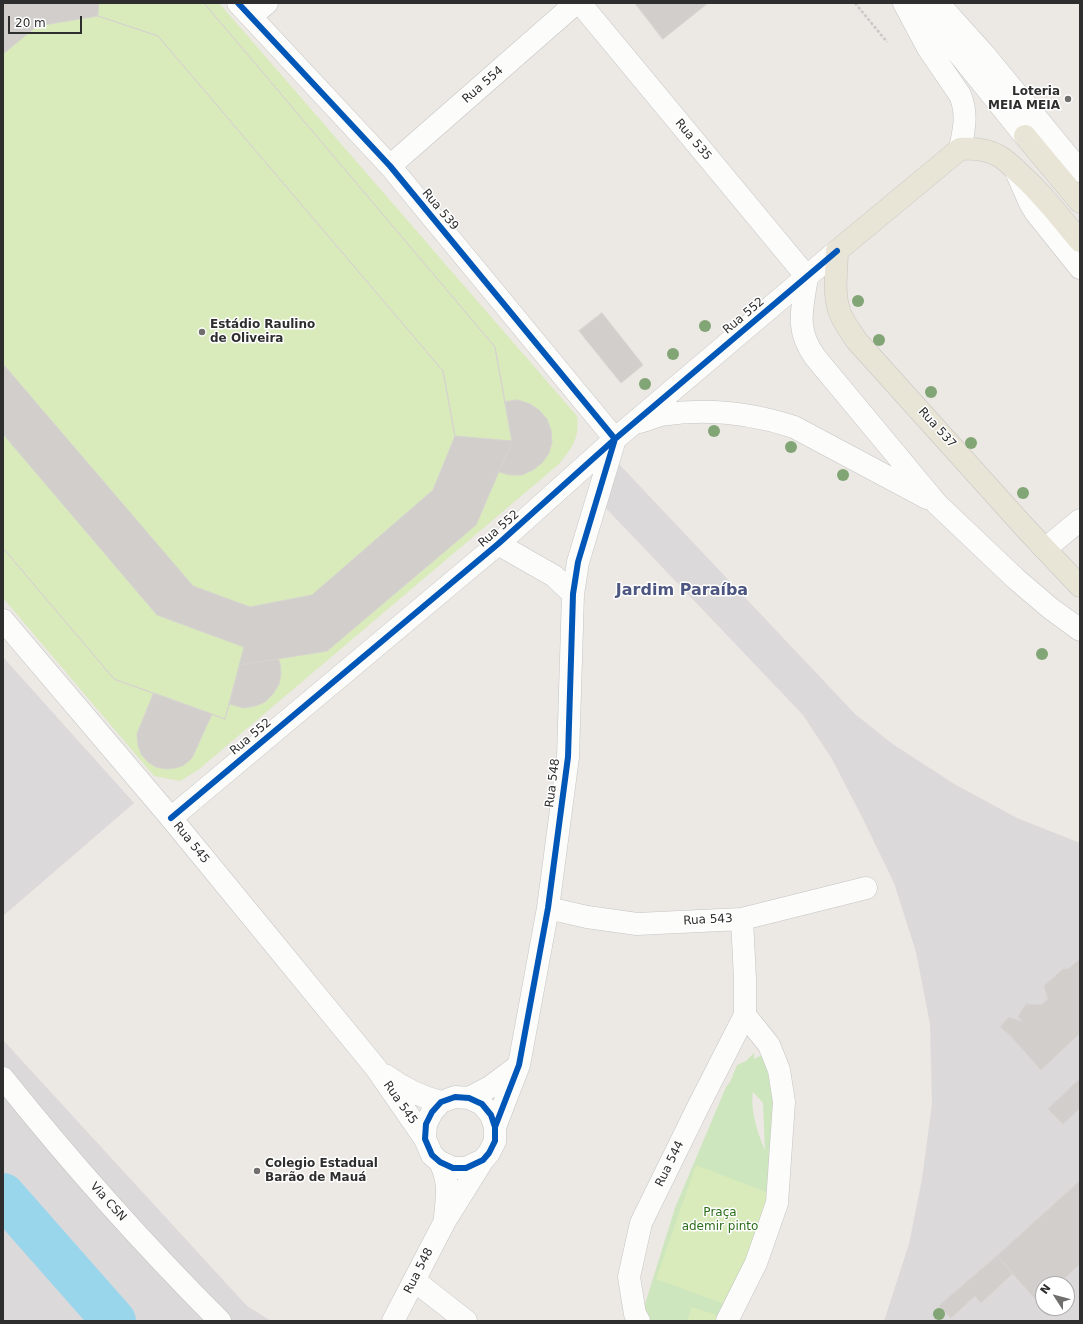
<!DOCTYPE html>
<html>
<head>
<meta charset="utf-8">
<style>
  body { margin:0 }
  #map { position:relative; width:1083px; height:1324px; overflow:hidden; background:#ece8e4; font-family:"DejaVu Sans",sans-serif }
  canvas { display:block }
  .frame { position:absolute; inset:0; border:4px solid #2e2e2e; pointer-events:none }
  .north { position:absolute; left:1035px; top:1276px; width:40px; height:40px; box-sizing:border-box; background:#fff; border:1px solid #ababab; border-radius:50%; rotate:306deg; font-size:11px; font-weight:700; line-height:16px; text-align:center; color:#2e2e2e }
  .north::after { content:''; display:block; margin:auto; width:14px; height:18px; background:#706f6e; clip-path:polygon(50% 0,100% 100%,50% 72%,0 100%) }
  .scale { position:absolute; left:8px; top:16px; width:74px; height:18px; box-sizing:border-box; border:2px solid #2e2e2e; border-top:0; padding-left:5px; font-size:12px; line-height:14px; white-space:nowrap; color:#2e2e2e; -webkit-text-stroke:3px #fff; paint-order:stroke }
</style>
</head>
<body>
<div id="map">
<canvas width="1083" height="1324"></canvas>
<div class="frame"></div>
<div class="north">N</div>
<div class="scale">20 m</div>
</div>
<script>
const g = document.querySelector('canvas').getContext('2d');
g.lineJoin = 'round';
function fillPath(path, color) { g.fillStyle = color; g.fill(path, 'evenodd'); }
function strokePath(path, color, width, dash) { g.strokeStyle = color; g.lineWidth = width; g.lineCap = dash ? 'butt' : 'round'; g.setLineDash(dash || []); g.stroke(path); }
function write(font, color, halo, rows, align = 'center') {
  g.font = font + ' "DejaVu Sans",sans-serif'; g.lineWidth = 3; g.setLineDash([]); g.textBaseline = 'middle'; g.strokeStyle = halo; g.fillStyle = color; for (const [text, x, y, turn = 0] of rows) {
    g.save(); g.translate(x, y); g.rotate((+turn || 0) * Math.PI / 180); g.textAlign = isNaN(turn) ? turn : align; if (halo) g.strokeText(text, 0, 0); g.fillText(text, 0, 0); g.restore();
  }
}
const industrial = new Path2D(`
  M618,463L855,714L894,745L956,785L1017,818L1080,843V1321H884L909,1244L922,1179L932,1104L930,1024L916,952L894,883L863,819L832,759L803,715L601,503ZM1043,1284H1067V1308H1043Z
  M3,657L134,803L3,916Z
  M3,1040L247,1306L271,1321H3Z`);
const green = new Path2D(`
  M769,1052L780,1100L776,1203L723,1321H642L640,1320L675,1208L726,1087L730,1082L737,1065L746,1061L754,1053V1059ZM753,1092L763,1103L765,1150C758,1135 750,1109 753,1092Z`);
const pitch = new Path2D(`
  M3,3H219L577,416C580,438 572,448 559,464L198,770L180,781L154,776L3,598Z
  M696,1165L771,1194L727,1305L656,1279Z
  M692,1307L720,1316L718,1321H687Z`);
const river = new Path2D(`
  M3,1195L114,1321`);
const building = new Path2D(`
  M3,3H204L495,347L512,441L476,525L327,651L240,665L225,719L114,679L3,548V364L193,586L250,607L312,595L433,490L455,436L443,371L158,36L98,16L37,26L3,54Z
  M99,3H204L495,347L512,441L455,436L443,371L158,36L98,16Z
  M635,3H708L663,39Z
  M602,313L643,365L621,383L579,331Z
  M518,400L530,404L539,410L547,419L551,430L552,442L549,453L542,463L533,470L522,475H510L499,472L512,441L505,402Z
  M3,434L157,615L244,647L225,719L114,679L3,548Z
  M278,659L280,663L281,674L279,684L273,694L265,702L255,706L244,708L229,704L240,665Z
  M154,693L212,714L192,758L184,765L176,768L166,769L156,767L148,762L141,754L138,745L137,734Z
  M1080,959V1033L1041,1070L1010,1035L1000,1027L1009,1017L1022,1022L1018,1016L1026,1004L1041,1005L1048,999L1044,986L1063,969H1068Z
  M1080,1079V1108L1063,1124L1048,1109Z
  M1080,1181V1264L1058,1284H1043V1297L1038,1302L997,1256Z
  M997,1256L1013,1273L981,1303L975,1296L951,1318L939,1306Z`);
const path = new Path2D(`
  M855,3L887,42`);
const minor = new Path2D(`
  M238,3L390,166L615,439
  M580,3L807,277
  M904,3L928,48L960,95C968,114 964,130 960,149
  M916,3L947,39L1025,136
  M938,3L984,54L1080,171
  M251,16L267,3
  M390,166L576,3
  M1015,169L1030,203L1036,213L1080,268
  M807,277C802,310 795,329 815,357L937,504L1016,579L1050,608L1080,630
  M640,422C647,420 654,417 661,415C705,408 752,413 794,427L927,498
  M498,544L554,576L573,594
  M1045,549L1080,520
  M3,620L171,818L376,1068L425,1139
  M171,818L498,544L615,439L837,251
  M548,908L587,917L637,924L742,919L866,888
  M385,1075C403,1088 420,1097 441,1102
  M3,1078C71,1163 143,1244 220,1321
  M469,1098L490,1087L518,1066
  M495,1127L491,1115L482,1104L469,1098L455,1097L441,1102L432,1112L426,1124L425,1139L432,1155L440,1162L453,1168H466L483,1160L489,1153L495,1141V1127L519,1065L548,908L568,757L573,594L578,562L615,439
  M440,1162C450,1183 447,1195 445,1217
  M415,1281L466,1321
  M393,1321L445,1221L483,1160
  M639,1321L635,1314L629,1277L641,1223L699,1105L745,1015V979L742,919
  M727,1321L756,1263L777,1203L784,1102L779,1070L769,1045L745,1015`);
const major = new Path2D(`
  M1025,136L1080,202
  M1080,241C1060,217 1041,192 1018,172C1012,166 1006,160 999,156C987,149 973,148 960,149L837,251C837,270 833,292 839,310C842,321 850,330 856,340L1028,531L1080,586`);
const cycleway = new Path2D(`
  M238,3L390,166L615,439
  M171,818L498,544L615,439L837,251
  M495,1127L491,1115L482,1104L469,1098L455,1097L441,1102L432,1112L426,1124L425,1139L432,1155L440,1162L453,1168H466L483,1160L489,1153L495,1141V1127L519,1065L548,908L568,757L573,594L578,562L615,439`);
const trees = [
  [858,301],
  [705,326],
  [879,340],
  [673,354],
  [645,384],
  [931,392],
  [714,431],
  [971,443],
  [791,447],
  [843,475],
  [1023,493],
  [1042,654],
  [939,1314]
];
const markers = [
  [1068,99,4,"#706f6e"],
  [202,332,4,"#706f6e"],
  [257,1171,4,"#706f6e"]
];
const streetNames = [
  ["Rua 554",483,85,-41],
  ["Rua 535",693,140,50],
  ["Rua 539",440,210,50],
  ["Rua 552",744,316,-40],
  ["Rua 537",937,428,48],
  ["Rua 552",499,529,-41],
  ["Rua 552",251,737,-40],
  ["Rua 548",553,783,-83],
  ["Rua 545",191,843,51],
  ["Rua 543",708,920,-3],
  ["Rua 545",400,1103,55],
  ["Rua 544",670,1164,-64],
  ["Via CSN",108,1202,48],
  ["Rua 548",419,1271,-63]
];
const poiNames = [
  ["Loteria",1060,92,"right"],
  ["MEIA MEIA",1060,106,"right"],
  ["Estádio Raulino",210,325],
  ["de Oliveira",210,339],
  ["Colegio Estadual",265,1164],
  ["Barão de Mauá",265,1178]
];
const parkNames = [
  ["Praça",720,1213],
  ["ademir pinto",720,1227]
];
const districtNames = [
  ["Jardim Paraíba",682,591]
];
fillPath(industrial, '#dcd9db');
fillPath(green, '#cee6be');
fillPath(pitch, '#d9eabb');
strokePath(river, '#99d6ec', 44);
fillPath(building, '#d1cecb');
strokePath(building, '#d7d4d0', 1);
strokePath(minor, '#c5c4c5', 23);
strokePath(major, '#c6c5c4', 23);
strokePath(path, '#c9c9c8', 2.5, [3, 2]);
strokePath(minor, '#fcfcfb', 22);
strokePath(major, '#e8e4d6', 22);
strokePath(cycleway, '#0057b8', 6);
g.fillStyle = '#82a575';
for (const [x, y] of trees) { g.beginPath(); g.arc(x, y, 6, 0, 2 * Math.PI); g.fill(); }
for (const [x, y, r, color] of markers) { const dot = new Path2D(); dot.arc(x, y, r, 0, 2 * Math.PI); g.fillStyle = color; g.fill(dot); strokePath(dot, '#fff', 1.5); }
write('12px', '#2e2e2e', '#fff', streetNames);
write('bold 12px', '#2e2e2e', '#fff', poiNames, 'left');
write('12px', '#2c6e1b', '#fff', parkNames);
write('bold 16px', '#4d5680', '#fff', districtNames);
</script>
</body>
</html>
